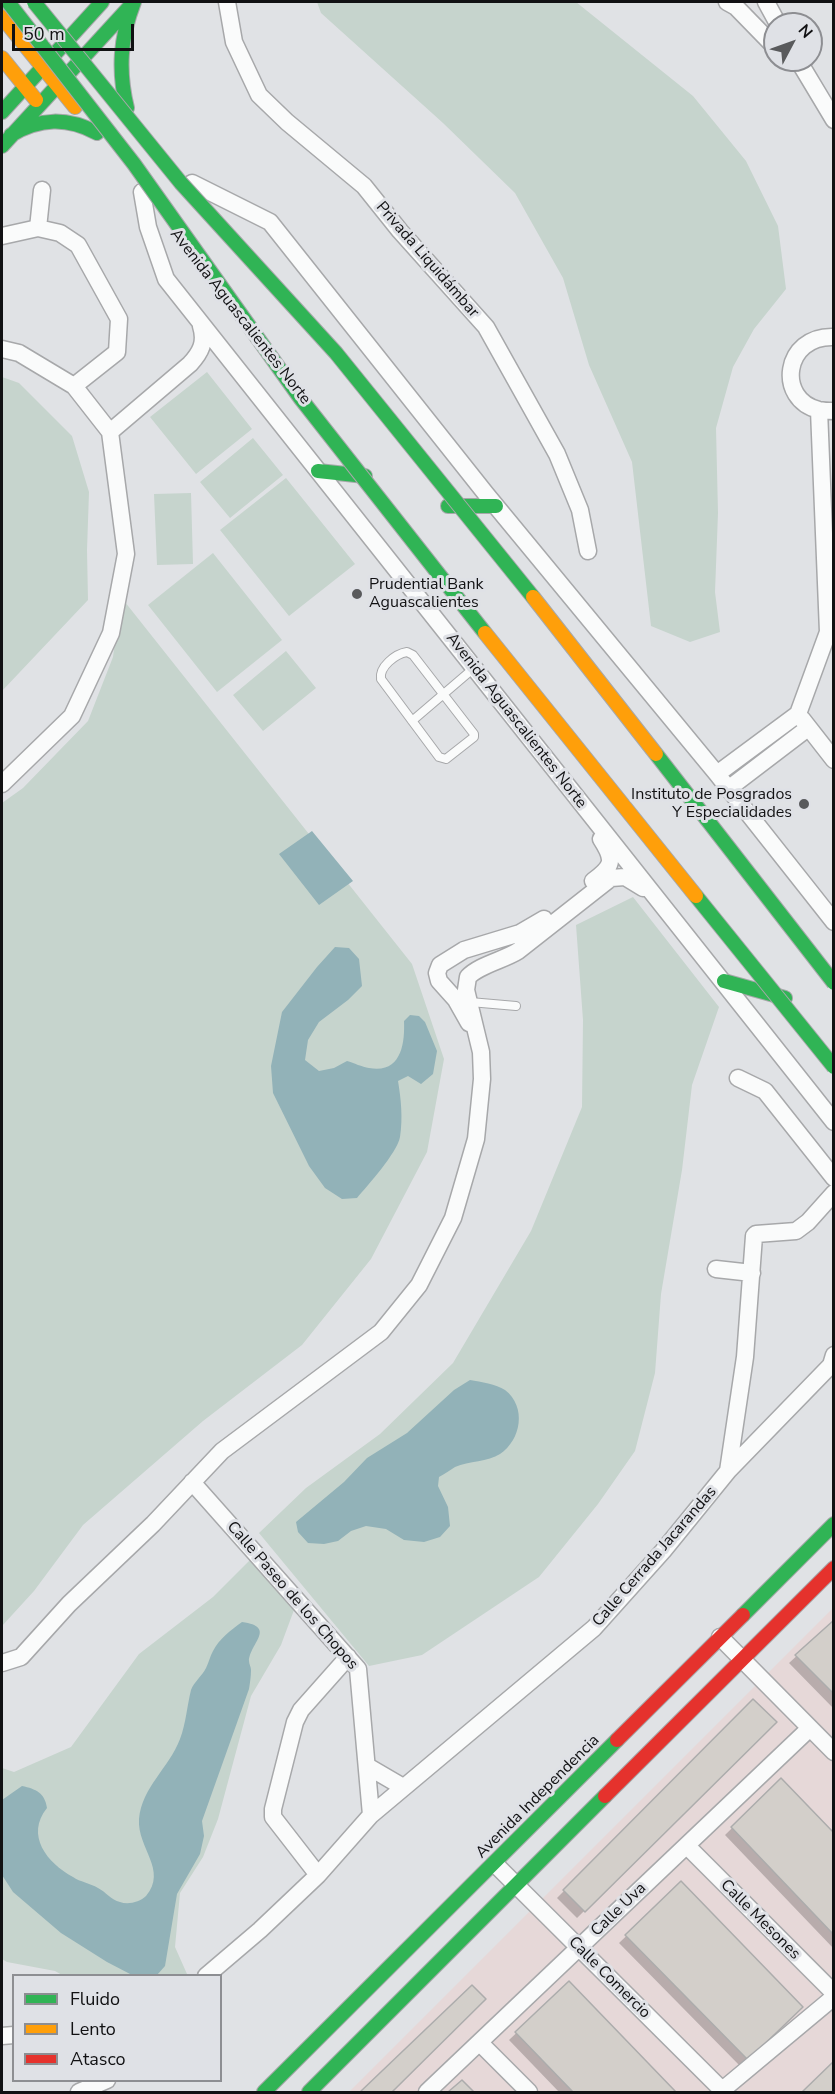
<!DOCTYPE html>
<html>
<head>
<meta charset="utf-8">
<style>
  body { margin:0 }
  #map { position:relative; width:835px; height:2094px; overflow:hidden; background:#e0e2e5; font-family:"Nunito Sans",sans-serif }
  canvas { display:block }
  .frame { position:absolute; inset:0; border:3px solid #111113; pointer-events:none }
  .legend { position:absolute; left:12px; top:1974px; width:210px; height:108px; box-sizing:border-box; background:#dfe1e6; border:2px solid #8d8e92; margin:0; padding:8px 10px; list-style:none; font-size:18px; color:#111113 }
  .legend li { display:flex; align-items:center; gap:12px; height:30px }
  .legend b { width:30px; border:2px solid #8d8e92 }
  .north { position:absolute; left:763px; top:12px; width:60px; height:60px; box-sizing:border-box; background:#dfe1e6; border:2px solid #8d8e92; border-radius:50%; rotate:49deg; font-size:16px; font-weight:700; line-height:24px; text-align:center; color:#111113 }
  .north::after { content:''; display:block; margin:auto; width:21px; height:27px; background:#595a5c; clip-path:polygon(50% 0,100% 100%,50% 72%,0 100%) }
  .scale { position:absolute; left:12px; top:24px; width:122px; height:27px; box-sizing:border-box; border:3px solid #111113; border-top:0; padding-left:8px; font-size:18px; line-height:21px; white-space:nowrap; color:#111113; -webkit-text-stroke:4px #dfe1e6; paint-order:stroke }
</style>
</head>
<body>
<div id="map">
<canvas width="835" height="2094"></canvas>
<div class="frame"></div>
<ul class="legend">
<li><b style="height:8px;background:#30b455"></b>Fluido</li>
<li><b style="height:8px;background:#ff9f0a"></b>Lento</li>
<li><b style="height:8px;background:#e5322d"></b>Atasco</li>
</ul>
<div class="north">N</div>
<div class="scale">50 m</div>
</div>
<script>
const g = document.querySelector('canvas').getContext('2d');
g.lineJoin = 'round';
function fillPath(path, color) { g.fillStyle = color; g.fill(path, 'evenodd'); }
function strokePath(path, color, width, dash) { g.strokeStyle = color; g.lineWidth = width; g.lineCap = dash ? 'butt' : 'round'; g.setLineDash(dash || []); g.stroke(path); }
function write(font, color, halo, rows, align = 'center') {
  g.font = font + ' "Nunito Sans",sans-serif'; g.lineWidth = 6; g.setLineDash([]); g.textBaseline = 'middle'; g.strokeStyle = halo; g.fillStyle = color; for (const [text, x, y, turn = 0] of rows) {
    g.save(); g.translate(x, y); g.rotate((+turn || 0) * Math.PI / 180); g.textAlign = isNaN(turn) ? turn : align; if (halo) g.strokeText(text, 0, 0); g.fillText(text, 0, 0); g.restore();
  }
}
const commercial = new Path2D(`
  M833,1608V2092H349Z`);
const green = new Path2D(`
  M317,2H576L693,96L746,161L778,226L786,289L754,329L733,367L716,428L718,513L715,592L720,632L690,642L651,626L632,462L589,365L563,278L515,193L443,123L321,13Z
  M207,372L252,429L196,474L150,417Z
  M2,377L19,383L72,436L89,492L87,550L88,600L2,691Z
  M253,438L283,475L230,518L200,482Z
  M286,478L355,564L289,616L220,530Z
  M191,493L193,564L157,565L154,494Z
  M213,553L282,640L217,692L148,605Z
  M121,597L412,964L444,1059L427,1152L371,1259L302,1345L203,1421L83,1525L34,1591L2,1626V803L23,788L88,721L113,657Z
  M286,651L316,688L263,731L233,695Z
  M633,897L719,1007L692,1085L682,1170L661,1294L655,1373L635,1451L598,1504L539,1577L422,1655L369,1666L259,1533L306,1488L380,1434L453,1363L531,1231L582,1107L583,1020L576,925Z
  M250,1560L294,1610L281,1645L251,1696L218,1819L203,1857L180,1893L175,1947L187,1974L186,1975H62L55,1971L7,1962L2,1959V1768L14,1772L71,1747L139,1654L213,1597Z`);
const water = new Path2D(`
  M312,831L353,881L319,905L279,854Z
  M335,947L349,948L359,959L362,986L348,1000L319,1022L308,1040L305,1060L319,1071L334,1068L347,1061C354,1063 362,1067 369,1068C401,1074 405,1044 404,1021L410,1015L419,1016L425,1022L437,1051L433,1074L421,1084L408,1076L398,1081C401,1099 403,1118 400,1137C397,1153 368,1185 357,1198L342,1199L325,1188L309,1166L273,1093L271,1066L282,1012L317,967Z
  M470,1380C481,1382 496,1384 505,1390C527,1407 521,1440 500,1454C488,1462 469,1461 455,1467C450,1470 445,1474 439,1477L438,1486L448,1507L450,1526L440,1537L424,1542L404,1540L386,1529L366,1526L351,1531L338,1541L324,1544L308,1543L298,1532L296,1522L344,1482L367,1458L407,1433L454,1390Z
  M242,1622C277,1627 250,1643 249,1661C249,1664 251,1667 251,1670C251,1676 250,1683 249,1689L202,1821L204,1836L200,1854L177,1894L165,1966L157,1975H132L107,1962L61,1933L13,1892L2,1875V1800L22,1786C36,1789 45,1793 47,1808C25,1835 47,1863 73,1877C80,1882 90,1883 98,1888C106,1892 111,1900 120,1902C128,1905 140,1902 146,1896C168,1870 137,1848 139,1819C142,1787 169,1768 180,1739C186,1723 187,1706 191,1690C194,1682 202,1676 206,1668C209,1662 210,1656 213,1651C219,1639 231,1630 242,1622Z`);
const shadow = new Path2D(`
  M834,1622V1709L789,1663Z
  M753,1701L775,1722L577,1918L557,1898Z
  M781,1780L834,1835V1949L725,1835Z
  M681,1884L801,2007L740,2066L619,1943Z
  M569,1983L674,2092H559L509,2040Z`);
const building = new Path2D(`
  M834,1620V1694L795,1655Z
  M753,1699L777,1722L585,1912L563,1890Z
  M781,1778L834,1833V1935L731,1827Z
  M681,1881L803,2007L748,2060L625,1935Z
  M569,1981L676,2092H573L515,2032Z
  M472,1985L486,1999L392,2092H360Z
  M834,2061V2092H802Z
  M462,2080L474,2092H448Z`);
const lane = new Path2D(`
  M407,652L413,655L474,734V737L446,759L439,757L381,679C379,667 395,654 407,652Z
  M412,721L474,668
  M470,1002L516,1006`);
const street = new Path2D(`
  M227,2L234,42L259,95L287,122L364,186L400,231L486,327L557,454L580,510L588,551
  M727,2L736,7L775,47
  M766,2L778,24
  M798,60L834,120
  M192,183L270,222L486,494L717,774L834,922
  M142,192L148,227L166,279L834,1122
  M38,228L42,190
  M2,236L38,228L60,233L78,245L119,319L117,352L74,386
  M834,337C783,335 776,400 819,410C824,411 829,411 834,411
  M2,349L19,353L74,386L110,432L126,554L111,633L72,716L2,784
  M110,432L190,364C201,352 206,342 201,326
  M802,719L834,760
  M717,774L798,714L828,632L819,410
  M728,789L808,728
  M593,881C613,866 615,861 601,839
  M469,1023L456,1000L439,981L437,973L440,965L464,950L520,933L544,919
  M738,1078L765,1091L834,1178
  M716,1269L752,1273
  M728,1471L745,1357L754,1236L756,1234L796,1231L808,1222L834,1193
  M192,1482L358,1669L371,1815
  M720,1637L834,1752
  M2,1663L21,1657L69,1604L153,1524L222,1451L381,1332L419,1285L453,1218L476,1139L482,1079L481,1052L466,990L468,977C479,965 504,960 518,951L611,878L625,877L643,888
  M367,1766L403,1787
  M687,1846L834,1993
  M495,1864L724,2092
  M318,1875L273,1817V1809L295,1722L301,1710L348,1657
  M206,1976L260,1930L318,1875L371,1815L594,1628L663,1551L728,1471L831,1365L834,1355
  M2,2036L14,2035
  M480,2043L529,2092
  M79,2092L107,2080
  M427,2092L810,1728
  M720,2092L834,1997`);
const fast = new Path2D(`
  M127,108C118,71 120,38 134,2
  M2,112L102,2
  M11,135C40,118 67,117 97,133
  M2,146L134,2
  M318,471L365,476
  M448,506H496
  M724,981L785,998
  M743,1615L834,1524
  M264,2092L617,1740
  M309,2092L605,1796`);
const slow = new Path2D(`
  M2,17L75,107
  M2,58L36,100`);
const jam = new Path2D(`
  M617,1740L743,1615
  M605,1796L834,1568`);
const fastBridge = new Path2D(`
  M8,2L134,164L301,399L485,633
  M34,2L181,183L336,353L533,597
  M656,754L834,983
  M696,896L834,1067`);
const slowBridge = new Path2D(`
  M533,597L656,754
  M485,633L696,896`);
const markers = [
  [357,594,6,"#595a5c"],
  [804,804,6,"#595a5c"]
];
const streetNames = [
  ["Privada Liquidámbar",427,260,49],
  ["Avenida Aguascalientes Norte",240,317,52],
  ["Avenida Aguascalientes Norte",516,721,52],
  ["Calle Cerrada Jacarandas",655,1557,-49],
  ["Calle Paseo de los Chopos",292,1596,49],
  ["Avenida Independencia",538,1797,-45],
  ["Calle Uva",619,1910,-44],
  ["Calle Mesones",760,1920,45],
  ["Calle Comercio",609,1978,45]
];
const poiNames = [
  ["Prudential Bank",369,585],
  ["Aguascalientes",369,603],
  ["Instituto de Posgrados",792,795,"right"],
  ["Y Especialidades",792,813,"right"]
];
fillPath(commercial, '#e6d8d8');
fillPath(green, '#c6d4cd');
fillPath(water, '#92b2b8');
fillPath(shadow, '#0003');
fillPath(building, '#d3cfca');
strokePath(building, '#acacac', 1.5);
strokePath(lane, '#a7a8aa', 10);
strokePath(street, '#a7a8aa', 19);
strokePath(fast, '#a7a8aa', 16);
strokePath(slow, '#a7a8aa', 16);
strokePath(jam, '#a7a8aa', 16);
strokePath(lane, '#fafbfb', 8);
strokePath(street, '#fafbfb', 16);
strokePath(fast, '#30b455', 14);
strokePath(slow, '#ff9f0a', 14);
strokePath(jam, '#e5322d', 14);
strokePath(fastBridge, '#a7a8aa', 16, []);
strokePath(slowBridge, '#a7a8aa', 16, []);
strokePath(fastBridge, '#30b455', 14);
strokePath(slowBridge, '#ff9f0a', 14);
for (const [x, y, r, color] of markers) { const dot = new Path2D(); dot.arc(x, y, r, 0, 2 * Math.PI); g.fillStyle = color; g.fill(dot); strokePath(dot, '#dfe1e6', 2); }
write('16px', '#111113', '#dfe1e6', streetNames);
write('16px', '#111113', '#dfe1e6', poiNames, 'left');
</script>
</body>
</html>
